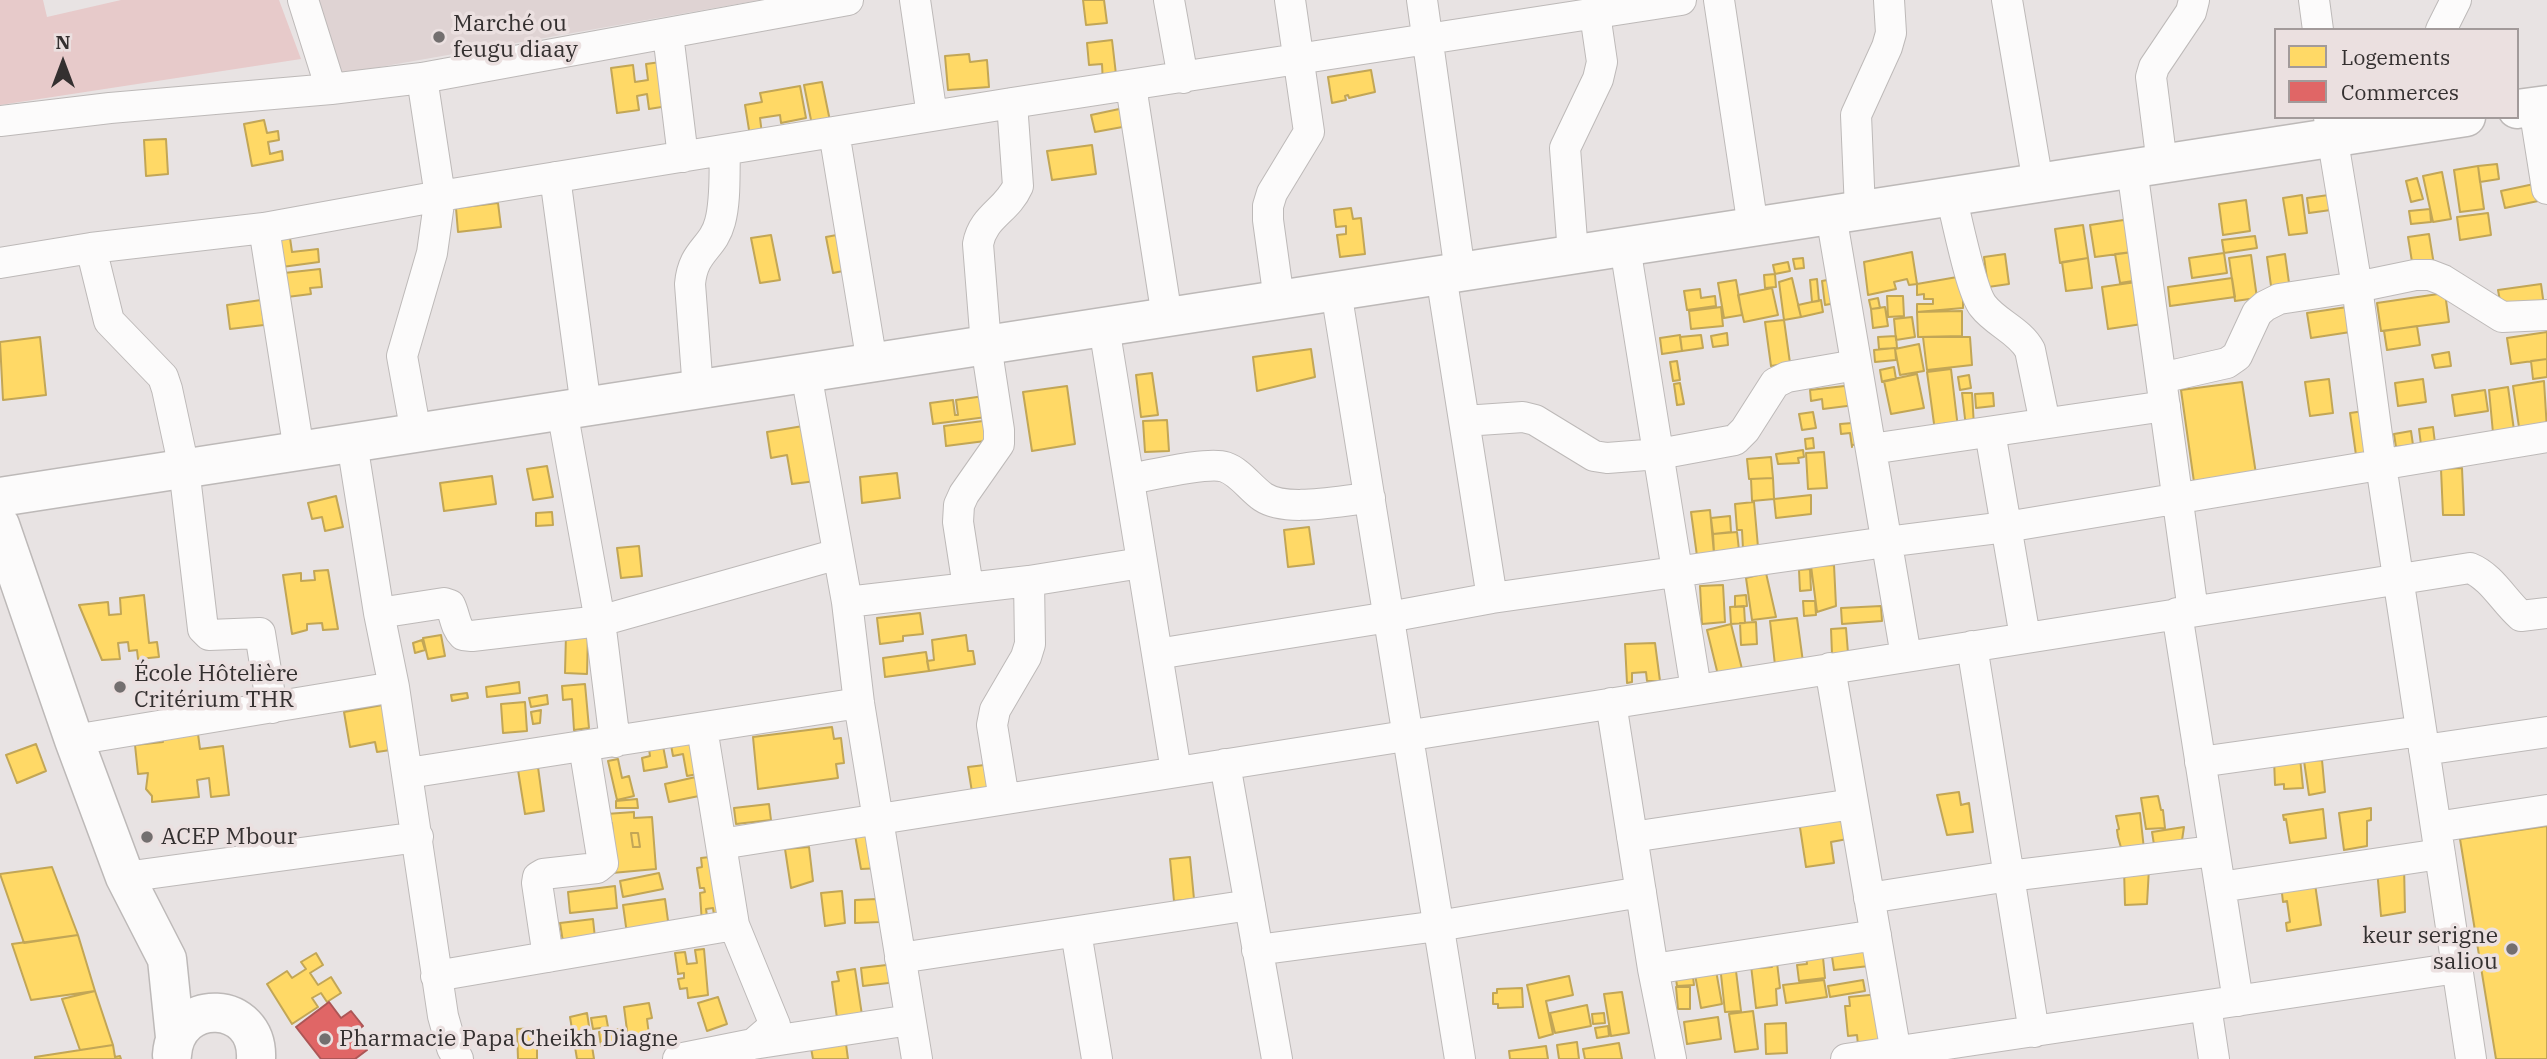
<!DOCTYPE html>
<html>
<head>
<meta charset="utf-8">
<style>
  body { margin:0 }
  #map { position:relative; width:2547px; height:1059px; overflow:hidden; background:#e8e3e3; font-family:"IBM Plex Serif",serif }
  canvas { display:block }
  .legend { position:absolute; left:2274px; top:28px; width:245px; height:91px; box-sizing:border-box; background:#ebe0e0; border:2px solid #a29a9a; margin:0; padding:9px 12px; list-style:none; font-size:21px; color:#343030 }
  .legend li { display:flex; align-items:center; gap:14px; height:35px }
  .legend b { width:35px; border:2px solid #a29a9a }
  .north { position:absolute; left:28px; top:28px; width:70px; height:70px; -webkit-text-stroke:5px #ebe0e0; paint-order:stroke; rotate:0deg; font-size:19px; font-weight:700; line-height:28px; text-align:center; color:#343030 }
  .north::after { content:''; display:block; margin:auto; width:24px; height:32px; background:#343030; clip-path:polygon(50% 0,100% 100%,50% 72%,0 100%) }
</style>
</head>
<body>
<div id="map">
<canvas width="2547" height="1059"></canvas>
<ul class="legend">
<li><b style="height:19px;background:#ffd966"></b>Logements</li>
<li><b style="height:19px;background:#e06666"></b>Commerces</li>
</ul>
<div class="north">N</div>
</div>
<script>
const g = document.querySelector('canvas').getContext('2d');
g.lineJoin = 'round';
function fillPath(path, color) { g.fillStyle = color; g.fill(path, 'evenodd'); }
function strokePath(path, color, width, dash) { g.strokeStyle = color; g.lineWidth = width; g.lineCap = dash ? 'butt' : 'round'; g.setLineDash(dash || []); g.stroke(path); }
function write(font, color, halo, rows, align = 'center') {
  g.font = font + ' "IBM Plex Serif",serif'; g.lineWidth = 7; g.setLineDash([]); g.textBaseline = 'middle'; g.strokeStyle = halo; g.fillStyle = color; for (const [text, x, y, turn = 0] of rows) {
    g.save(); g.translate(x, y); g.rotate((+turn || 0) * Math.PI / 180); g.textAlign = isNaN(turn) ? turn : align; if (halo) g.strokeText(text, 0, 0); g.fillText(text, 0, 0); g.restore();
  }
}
const built = new Path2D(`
  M315,0H760L340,74Z`);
const green = new Path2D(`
  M0,0H43L47,17L121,0H279L301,59L0,105Z`);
const homes = new Path2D(`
  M1083,0H1104L1107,23L1086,25Z
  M1112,40L1117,83L1103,84L1102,64L1089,65L1087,43Z
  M969,54L970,62L987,60L989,87L948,90L945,56Z
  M668,61L674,105L649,109L647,94L637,96L639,110L617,113L611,68L633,65L635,82L648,80L646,64Z
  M1371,70L1375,92L1349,98L1348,95L1345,96L1346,100L1332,103L1328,77Z
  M822,82L830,121L812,125L804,85Z
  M800,86L806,118L781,123L780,115L760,118L762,134L750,136L745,105L762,102L760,93Z
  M1124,108L1128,126L1095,132L1091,115Z
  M264,120L267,133L278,131L279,140L268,142L270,154L282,151L283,160L252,166L244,124Z
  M166,139L168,174L146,176L144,140Z
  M1092,145L1096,174L1052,180L1047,151Z
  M2497,164L2499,179L2480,182L2478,166Z
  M2478,166L2484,209L2460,212L2454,170Z
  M2442,172L2451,219L2433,222L2423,176Z
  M2417,178L2423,199L2411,202L2406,181Z
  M2534,184L2538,201L2505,208L2501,191Z
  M2336,194L2338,209L2309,213L2307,198Z
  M2302,195L2307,233L2289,235L2283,198Z
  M2246,200L2250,231L2223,235L2219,204Z
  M498,203L501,227L458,232L456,208Z
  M1351,208L1353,219L1361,218L1365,254L1340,257L1337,235L1346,234V226L1336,227L1334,210Z
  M2430,209L2431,222L2411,224L2409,211Z
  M2488,213L2491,235L2460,240L2457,217Z
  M2137,218L2141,251L2095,257L2090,225Z
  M2083,225L2088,258L2060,263L2055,229Z
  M842,234L848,270L833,273L826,237Z
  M2429,234L2434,265L2413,268L2408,237Z
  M771,235L780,280L760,283L751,238Z
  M2255,236L2257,248L2224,253L2222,240Z
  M290,238L292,252L318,249L319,262L282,267L279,239Z
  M2141,251L2146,279L2120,283L2115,254Z
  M1912,252L1917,284L1909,285L1907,279L1894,282L1896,289L1868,295L1864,262Z
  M2224,253L2227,273L2192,278L2189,258Z
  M2005,254L2009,284L1988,287L1984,257Z
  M2285,254L2290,290L2272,293L2267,257Z
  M2251,255L2257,298L2235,301L2229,258Z
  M1803,258L1804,268L1795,269L1793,259Z
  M2088,258L2092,288L2066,291L2062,262Z
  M1788,262L1790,271L1775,274L1773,265Z
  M320,269L322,287L310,288L311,294L287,297L284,273Z
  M1775,274L1776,287L1765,288L1764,275Z
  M1963,276V308L1917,312V304H1933V299H1924V294L1917,295V284Z
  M1792,278L1801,317L1784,320L1779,282Z
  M1837,278L1841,302L1825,305L1822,281Z
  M2232,278L2235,297L2170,306L2168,287Z
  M1817,279L1819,301L1812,302L1810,280Z
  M1736,280L1742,315L1724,318L1718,283Z
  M2143,281L2149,323L2108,329L2102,287Z
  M2541,284L2544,306L2502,312L2498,290Z
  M1772,288L1778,315L1744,322L1738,295Z
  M1700,289L1701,298L1715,296L1716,306L1687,310L1684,291Z
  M2445,293L2449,322L2381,331L2377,303Z
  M1887,296H1903L1904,316L1888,317Z
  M1878,298L1880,308L1871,309L1869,300Z
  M261,300L264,325L230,329L227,305Z
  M1821,300L1823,312L1801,317L1798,305Z
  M2354,306L2357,331L2311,338L2307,313Z
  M1721,307L1723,326L1691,329L1689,311Z
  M1885,307L1888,326L1873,328L1871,309Z
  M1962,311V336L1918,337L1917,312Z
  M1912,317L1915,337L1896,340L1894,319Z
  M1784,320L1790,363L1771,366L1765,322Z
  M2417,326L2420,345L2387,350L2384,331Z
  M2547,332V359L2511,364L2507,338Z
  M1727,333L1728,345L1713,347L1711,336Z
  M1680,335L1682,351L1662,354L1660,338Z
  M1701,335L1703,348L1682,351L1680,337Z
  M1896,336L1897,348L1879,349L1878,337Z
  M40,337L46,395L3,400L0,342Z
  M1923,337H1970L1972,365L1927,370Z
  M1919,344L1924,371L1900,375L1895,349Z
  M1895,348L1896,360L1875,362L1874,350Z
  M1311,349L1315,377L1257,391L1253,357Z
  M2449,352L2451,366L2435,368L2432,355Z
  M2547,359V377L2533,379L2531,361Z
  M1677,361L1680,380L1673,381L1670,362Z
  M1894,367L1896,379L1882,382L1880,370Z
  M1951,369L1958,428L1935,431L1927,372Z
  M1152,373L1158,415L1141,417L1136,375Z
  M1917,374L1924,408L1891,414L1884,381Z
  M1969,375L1971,388L1960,390L1958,377Z
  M2329,379L2333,413L2310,416L2305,382Z
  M2423,379L2426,402L2398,406L2395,383Z
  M2544,381L2547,430L2520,434L2513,386Z
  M2242,382L2256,474L2194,482L2181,390Z
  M1680,383L1684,404L1677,405L1674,384Z
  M1853,385L1855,405L1823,409L1822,399L1811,401L1810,390Z
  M1067,386L1075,444L1032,451L1023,392Z
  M2508,387L2514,430L2493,433L2489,390Z
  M2485,390L2488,411L2455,416L2452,395Z
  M1962,393H1972L1974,426L1966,427Z
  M1993,393L1994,406L1976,408L1975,394Z
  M991,395L994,416L933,424L930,403L953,400L955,415H958L956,400Z
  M2364,411L2370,453L2356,455L2350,413Z
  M1813,412L1816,428L1802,430L1799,414Z
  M991,420L993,440L946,446L944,426Z
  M1167,420L1169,451L1145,452L1143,421Z
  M1865,422L1869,443L1852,445V447L1850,433L1841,434L1840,424Z
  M815,424L824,480L792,484L787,455L771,458L767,432Z
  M2433,427L2435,443L2421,445L2419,429Z
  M2411,431L2413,445L2396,447L2394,434Z
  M1813,438L1814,448L1806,449L1805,439Z
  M1803,450L1804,457L1798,458L1799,463L1778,464L1776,454Z
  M1824,452L1827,488L1808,489L1806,453Z
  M1771,457L1773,478L1749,479L1747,459Z
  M547,466L553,497L533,500L527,469Z
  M2462,468L2464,515H2443L2441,469Z
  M897,473L900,498L862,503L860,477Z
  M492,476L496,504L444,511L440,483Z
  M1773,478L1774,499L1752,501L1751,479Z
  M1811,495V514L1776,518L1774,499Z
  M336,496L343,527L325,531L322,517L312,519L308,503Z
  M1754,502L1758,547L1743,549L1742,530H1737L1735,504Z
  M1710,510L1714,554L1697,556L1691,512Z
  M552,512L553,525L536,526V513Z
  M1730,516L1731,532L1713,534L1711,518Z
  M1309,527L1314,564L1288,567L1284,530Z
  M1737,532L1739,550L1714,552L1713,534Z
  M639,546L642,576L621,578L617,548Z
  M1834,565L1836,606L1817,612L1811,566Z
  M1810,569L1811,590L1800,591L1799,570Z
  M328,570L338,629L323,630L322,623L307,624V630L292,634L283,575L301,573V581L315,580L314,571Z
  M1766,573L1776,617L1752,620L1746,578Z
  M1723,585L1725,622L1702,624L1700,586Z
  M144,595L149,643L157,642L159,657L138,659L137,650L129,651L128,642L118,643L120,659L102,660L79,605L108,602L109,615L121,614L120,598Z
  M1746,595L1747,606L1735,607V596Z
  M1803,601H1815L1816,615L1804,616Z
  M1744,606L1745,623L1731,624L1730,607Z
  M1881,606L1882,621L1842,624L1841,608Z
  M920,613L923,634L903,636V641L880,644L877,618Z
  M1797,618L1803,662L1775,665L1770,621Z
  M1756,622L1757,644L1741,645L1740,623Z
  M1731,624L1742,669L1718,675L1707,630Z
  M1846,628L1848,653L1832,654L1831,629Z
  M566,634H588L587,674L565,673Z
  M441,635L445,656L428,659L423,638Z
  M966,635L968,651H973L975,664L929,671L927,661L934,660L932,640Z
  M422,640L425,650L415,653L413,643Z
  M1655,643L1660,681H1647L1646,672L1632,673V682L1627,683L1625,644Z
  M926,652L929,671L885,677L883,658Z
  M519,682L520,693L487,697L486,687Z
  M585,684L589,728L574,730L572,699L563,700L562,686Z
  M467,693L468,698L452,701L451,695Z
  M547,695L548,704L531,707L529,698Z
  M525,702L527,731L503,733L501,704Z
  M388,704L397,749L377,752L375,742L350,747L344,712Z
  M541,710L540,723L533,724L531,712Z
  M832,727L834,739L841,738L844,763L836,764L838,778L758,789L753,737Z
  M198,734L200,749L223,746L229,795L211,797L209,778L197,780L199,797L152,802V796L146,789L148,773L138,774L135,745L163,742V738Z
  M697,741L703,773L687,776L683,754L673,756L671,745Z
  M36,744L46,771L17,783L6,755Z
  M663,746L667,767L644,771L642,758L650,756L649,749Z
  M2300,758L2303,788L2284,789V784L2275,785L2274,759Z
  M618,759L622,778L629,776L634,796L617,800L608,761Z
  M2322,760L2325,792L2309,795L2304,761Z
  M993,764L996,789L972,792L968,767Z
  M538,767L544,811L525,814L518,770Z
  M700,776L704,795L669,802L665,784Z
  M1959,792L1961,805L1969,803L1973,832L1947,835L1937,795Z
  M2158,796L2161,810H2163L2165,828L2146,829L2141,798Z
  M637,799L638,808H616V801Z
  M769,804L771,820L736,824L734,808Z
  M2371,808V820L2367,821V846L2344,850L2339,813Z
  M2323,809L2326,838L2290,843L2286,819L2284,820L2283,815Z
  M634,812V818L652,817L656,869L612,873L615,862L612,823L607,824L606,814ZM631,833H638L640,847H633Z
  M1849,813L1853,838L1831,842L1834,863L1806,867L1799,821Z
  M2140,813L2144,849L2122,851L2118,837L2117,830L2119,829L2116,816Z
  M2547,826V1059H2496L2460,839Z
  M2184,827L2181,847L2155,851L2152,832Z
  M631,833H638L640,847H633Z
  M876,833L882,868L861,869L855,835Z
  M809,847L813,881L791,888L785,849Z
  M718,856L727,920L715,922L713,908L706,909L708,923L702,924L700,893L705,892L704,888H700L697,868L702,867L701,858Z
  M1190,857L1194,899L1174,901L1170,859Z
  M2404,865L2405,912L2381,916L2377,869Z
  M52,867L78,935L24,943L0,874Z
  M2124,868H2149L2147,904L2125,905Z
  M659,873L663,889L623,897L620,881Z
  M2315,884L2321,925L2287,931L2286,923L2290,922L2287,901L2283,902L2281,885Z
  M615,886L617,908L570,913L568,892Z
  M842,891L845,923L825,926L821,893Z
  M665,899L669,928L627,934L623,905Z
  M877,899L880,922L855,923V900Z
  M593,919L595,938L563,942L560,923Z
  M78,935L95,991L31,1000L12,944Z
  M1867,946L1869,966L1834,970L1831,950Z
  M1822,947L1825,978L1799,981L1797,965L1807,964L1805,949Z
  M704,949L708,995L688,998L687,988L680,989L678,979L684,978V973L678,974L675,953L685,952L687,964L697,963L695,950Z
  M316,953L323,965L310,973L318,985L331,977L341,993L327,1002L321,993L312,998L318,1007L292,1024L267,984L287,971L292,978L306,969L301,962Z
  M1776,954L1780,988L1776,989L1777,1005L1756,1008L1750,957L1759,956L1760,968L1772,967L1771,955Z
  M1735,963L1741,1011L1725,1012L1720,965Z
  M895,964L897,982L863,986L861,968Z
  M1715,965L1722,1004L1701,1008L1694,969Z
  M855,969L862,1015L837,1018L832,982L839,981L837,972Z
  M1692,969L1694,985L1677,986L1675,971Z
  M1569,976L1573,995L1546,1001L1553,1034L1539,1038L1527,985Z
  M1824,980L1827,997L1786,1003L1783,985Z
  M1863,980L1865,991L1830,997L1828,986Z
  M1676,987H1690V1009H1678Z
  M1522,988L1523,1007L1498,1008V1004H1493V993H1497V989Z
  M95,991L113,1045L80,1050L62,999Z
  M1622,992L1629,1033L1611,1036L1604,994Z
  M1880,994L1884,1043L1858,1045L1857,1035L1848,1036L1845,1006H1850L1849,997Z
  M718,997L727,1024L707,1031L698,1003Z
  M649,1003L652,1018L647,1019L649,1035L628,1038L624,1007Z
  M1587,1005L1591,1026L1555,1033L1550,1013Z
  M1753,1011L1758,1049L1735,1052L1729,1014Z
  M587,1013L594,1059H577L570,1017Z
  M1604,1013L1605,1023L1593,1024L1592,1014Z
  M606,1016L608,1027L593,1029L591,1018Z
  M1718,1017L1721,1039L1687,1044L1684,1022Z
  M1786,1023L1787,1053L1766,1054L1765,1024Z
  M1608,1026L1609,1036L1597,1038L1595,1028Z
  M537,1028V1059H518L517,1029Z
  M620,1029L622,1043L601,1046L599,1032Z
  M1577,1042L1579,1059H1559L1557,1045Z
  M1619,1043L1622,1059H1585L1583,1049Z
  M846,1044L848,1059H813L811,1048Z
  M113,1045L115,1057L120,1056L121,1059H35V1057Z
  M1546,1046L1548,1059H1510L1509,1051Z`);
const shops = new Path2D(`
  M329,1002L341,1018L351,1011L363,1026L354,1033L367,1050L355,1059H321L296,1027Z`);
const minor = new Path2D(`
  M303,0L331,89
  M915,0L932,116
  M1169,0L1183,78
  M1422,0L1460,272
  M1719,0L1753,227
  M2007,0L2038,183
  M2314,0L2318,30
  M2441,30L2456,0
  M668,34L683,157
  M1131,86L1167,317
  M2534,107L2547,189
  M2329,117L2357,287L2381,465L2471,1059
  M0,121L110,108L331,89L422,78L848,0
  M834,132L872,363
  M2162,164L2151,77L2154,67L2191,12L2194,0
  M2132,169L2193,611
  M555,177L586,407
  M1951,196C1957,219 1971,291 1983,306C1996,323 2020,331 2030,350L2045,423
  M1860,210L1856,115L1887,47L1891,33L1889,0
  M1831,215L1906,656
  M264,228L299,451
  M1625,247L1696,689
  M91,248L109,321L163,377L167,389L184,468L203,629L209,635L260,633L272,708
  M1573,254L1565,148L1598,79L1602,62L1595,14
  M0,263L91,248L264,228L440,196L1012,103L1681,0
  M1441,275L1492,598
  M1336,291L1460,1059
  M1279,300L1268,220V206L1272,193L1309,132L1290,0
  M1104,327L1176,771
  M806,373L847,602L859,703L917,1059
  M2161,378L2227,363L2237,356L2257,313L2265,306L2279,299L2357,287L2415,275H2430L2443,280L2502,317L2547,315
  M698,390L690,284C693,250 713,249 720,222C726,200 724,173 725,151
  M562,410L600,621L615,742
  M1464,421L1523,417L1535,420L1594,456L1607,458L1659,454L1735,440L1745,430L1775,383L1787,377L1856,365
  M1990,432L2025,637
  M416,433L402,356L432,253L440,196L422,78
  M352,443L379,613L394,687L443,1016L452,1048L458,1059
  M1871,449L2165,406
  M1129,479C1149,476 1208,461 1225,467C1240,472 1250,488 1263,497C1287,513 1342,500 1370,498
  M968,587L958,522L959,505L964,494L999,444V430L986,345L978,244C983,216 1007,211 1018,186L1012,103
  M847,602L1029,581L1141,563
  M379,613L444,603L450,605C455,615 455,627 463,635L472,636L600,621L838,554
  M2177,613L2238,1001
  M1972,646L2034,1032
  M1157,654L1389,617L1492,598L1886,542L2006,527L2547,437
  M1830,668L1897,1059
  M1611,703L1653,969L1671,1059
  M702,728L734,925L775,1025L753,1044
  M74,740L394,687
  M2424,750L2547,732
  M2200,762L2421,731
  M1225,764L1277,1059
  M408,773L859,703
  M1004,799L992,725L995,710L1026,657L1030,644L1029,581
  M2436,827L2547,810
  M1632,837L1853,804
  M721,844L2470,568C2492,577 2503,600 2521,616L2547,613
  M125,877L418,837
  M2220,887L2440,854
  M1869,898L2009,876L2214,851
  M1076,932L1097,1059
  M1257,950L1438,926L1641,892
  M548,957L537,883L538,877L543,874L597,868L603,863L584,746
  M900,958L1250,905
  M1653,969L1876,935
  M436,976L734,925
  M2206,1006L2214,1059
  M678,1059L753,1044L910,1020
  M1846,1059L2457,968`);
const major = new Path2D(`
  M2517,109L2547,105
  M0,497L2466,117`);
const highway = new Path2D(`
  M0,525L74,740L125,877L167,959L175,1037
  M172,1055C176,996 259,1000 256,1059`);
const markers = [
  [439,37,7,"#736f6f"],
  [120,687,7,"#736f6f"],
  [147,837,7,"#736f6f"],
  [2512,949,7,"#736f6f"],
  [325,1039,7,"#736f6f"]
];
const poiNames = [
  ["Marché ou",453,24],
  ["feugu diaay",453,50],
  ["École Hôtelière",134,674],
  ["Critérium THR",134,700],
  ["ACEP Mbour",161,837],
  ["keur serigne",2498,936,"right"],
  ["saliou",2498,962,"right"],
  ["Pharmacie Papa Cheikh Diagne",339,1039]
];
fillPath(built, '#dfd3d3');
fillPath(green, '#e7caca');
fillPath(homes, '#ffd966');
strokePath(homes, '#c2a656', 2);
fillPath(shops, '#e06666');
strokePath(shops, '#ac5656', 2);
strokePath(minor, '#bdb9b8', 32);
strokePath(major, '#bdb9b8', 41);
strokePath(highway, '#bdb9b8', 41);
strokePath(minor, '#fcfbfb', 30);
strokePath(major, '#fcfbfb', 38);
strokePath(highway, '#fcfbfb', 38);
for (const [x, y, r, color] of markers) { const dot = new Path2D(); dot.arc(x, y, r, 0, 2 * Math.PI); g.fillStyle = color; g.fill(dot); strokePath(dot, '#ebe0e0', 2.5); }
write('23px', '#343030', '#ebe0e0', poiNames, 'left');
</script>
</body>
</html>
